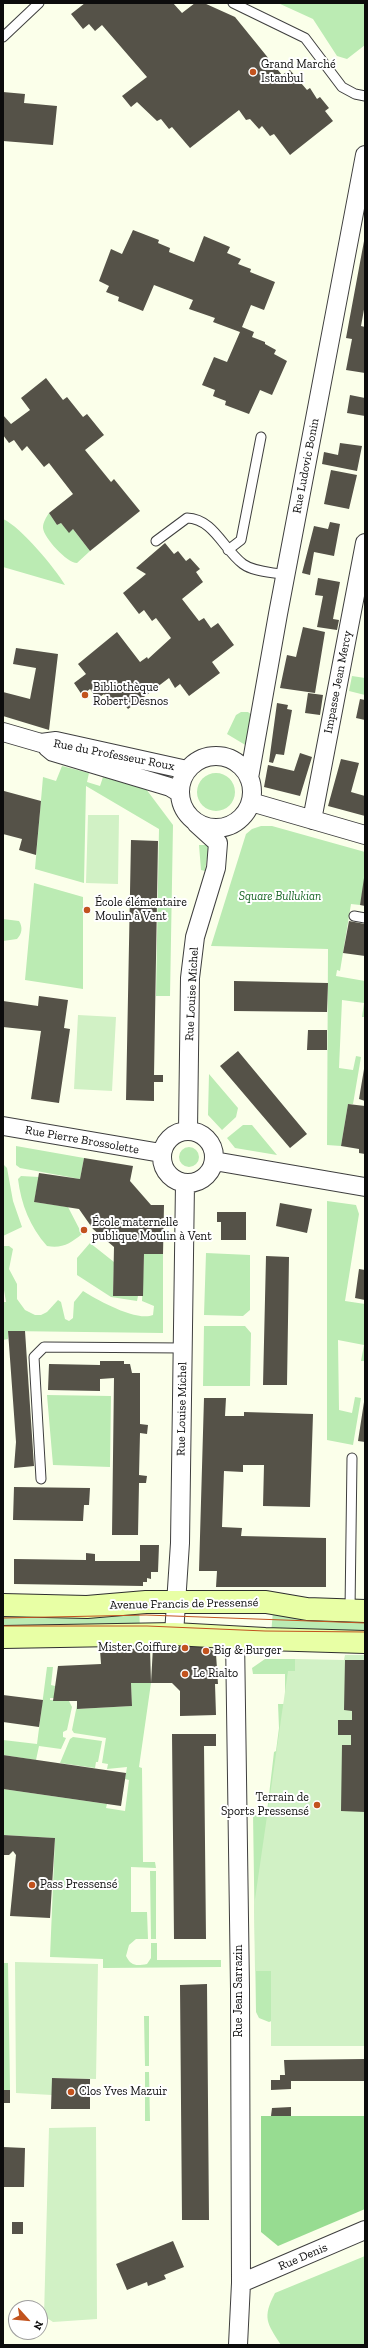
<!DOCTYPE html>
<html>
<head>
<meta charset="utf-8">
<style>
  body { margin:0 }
  #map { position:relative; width:368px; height:2348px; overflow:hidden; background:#fbffea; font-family:"Zilla Slab",serif }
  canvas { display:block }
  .frame { position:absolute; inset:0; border:4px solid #0c0c0c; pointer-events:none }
  .north { position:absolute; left:8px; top:2300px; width:40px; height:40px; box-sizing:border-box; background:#fff; border:1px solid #9e9e9e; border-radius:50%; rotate:117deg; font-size:11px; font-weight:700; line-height:16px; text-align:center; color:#0c0c0c }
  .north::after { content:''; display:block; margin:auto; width:14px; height:18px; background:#c2531e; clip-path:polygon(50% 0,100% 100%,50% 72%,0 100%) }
</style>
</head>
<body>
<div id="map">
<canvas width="368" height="2348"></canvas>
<div class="frame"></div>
<div class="north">N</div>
</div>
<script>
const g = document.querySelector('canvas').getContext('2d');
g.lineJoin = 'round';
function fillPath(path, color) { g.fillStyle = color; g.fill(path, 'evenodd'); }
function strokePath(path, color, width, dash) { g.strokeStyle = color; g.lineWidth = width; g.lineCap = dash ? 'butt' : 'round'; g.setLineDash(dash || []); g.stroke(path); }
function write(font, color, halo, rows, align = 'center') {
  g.font = font + ' "Zilla Slab",serif'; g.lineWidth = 4; g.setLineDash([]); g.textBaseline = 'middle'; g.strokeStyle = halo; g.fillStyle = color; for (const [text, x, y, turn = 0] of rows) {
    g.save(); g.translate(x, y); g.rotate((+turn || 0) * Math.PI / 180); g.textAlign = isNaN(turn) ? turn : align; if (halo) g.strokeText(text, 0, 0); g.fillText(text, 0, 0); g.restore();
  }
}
const green = new Path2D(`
  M278,3H365V45L347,59L337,56L313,19Z
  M49,513L57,525L61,523L69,532L73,529L90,551L77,563C67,563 44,538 43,528C43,522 46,518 49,513Z
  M3,519C21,527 55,568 65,585L3,567Z
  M352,676L365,678V695L349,691Z
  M241,712H248L253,716L247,746L227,734L236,715Z
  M62,766L89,773L87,782L100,786L103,777L146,789L173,825L170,996H156L159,829L86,786L84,883L35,869L43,777L56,781Z
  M197 792a19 19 0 1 1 38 0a19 19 0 1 1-38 0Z
  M261,826H272L365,852V878L360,905L351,904L340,971L337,970L336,976L365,981V1017H362L364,1003L342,1000L339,1068L353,1070L356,1056L361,1057L353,1104H348L341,1146L327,1145L328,949L211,946L246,834L252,829Z
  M199,845H209L205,871L201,870Z
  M34,883L83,897V989L25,980Z
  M3,919L19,921C23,927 22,934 17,939L3,941Z
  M209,1074L238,1108L236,1117L222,1130L208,1115Z
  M243,1125H252L277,1155L235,1148L227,1138Z
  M16,1146L84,1158L80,1179L20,1168L16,1165Z
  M179 1157a10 10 0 1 1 20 0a10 10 0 1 1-20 0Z
  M3,1164L7,1168L13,1201L22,1227L3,1236Z
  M21,1176L39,1177L34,1202L68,1207L82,1234C71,1243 62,1249 47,1246C30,1227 21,1204 18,1179Z
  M327,1201L356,1205L359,1214L345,1301L365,1304V1361H361L364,1345L338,1340L339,1410L352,1413L355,1397L361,1398L353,1445L327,1440Z
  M90,1243L114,1262L113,1295L138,1296L137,1301L111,1297L77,1275V1258Z
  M3,1246H9L13,1249L9,1269L17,1284V1299L25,1310L35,1315H41L47,1312L58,1300L61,1302L65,1319L69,1321L73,1318L74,1302L83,1291C97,1300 137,1322 153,1315L154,1306L142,1301L144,1254H163V1333L8,1331V1339L3,1340V1302H6L3,1284Z
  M206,1253L250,1255V1310L243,1316L204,1315Z
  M204,1326H245L251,1333L250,1386H203Z
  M47,1395L111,1396L110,1467L53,1465Z
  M139,1606L140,1629L3,1630V1612Z
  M273,1611L365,1618V1636L271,1634Z
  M265,1659H295V1671L274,2020L269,2022L259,2018L256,2012L253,1813L267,1812L274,1752L276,1751L279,1728L278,1704H285V1674H253L252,1668Z
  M47,1667H53L51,1685L55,1686L54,1698H50V1700L69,1701L72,1707L67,1730L63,1732V1737L66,1738L61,1749L39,1746L36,1760L3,1755V1740L37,1744Z
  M131,1683H151L139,1767L142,1768L143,1862H155L156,1868L131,1867V1912H147L148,1939H136L129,1945L126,1956C131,1966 136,1966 147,1964L151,1958V1943H157V1960H221V1967L103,1968V1959L50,1957L55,1838L3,1835V1789L107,1804L106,1808L125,1811L129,1780L125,1779L127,1767L107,1769L108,1764L102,1763L106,1738L74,1733L72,1730L77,1705V1709L132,1706Z
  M73,1737L102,1741L98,1762H96L95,1768L60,1763L70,1739Z
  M150,1871H156V1939H151Z
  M3,1963H8L10,2090H3Z
  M144,2016H149V2066H145Z
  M145,2072H149L150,2121H145Z
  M365,2256V2345H281C267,2323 262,2318 275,2293Z`);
const forest = new Path2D(`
  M261,2116H365V2209L278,2246L261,2232Z`);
const pitch = new Path2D(`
  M88,815H119L118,884L86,883Z
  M78,1015L116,1017L112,1091L74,1089Z
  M345,1655H365V2046H271V1971H255L254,1906L288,1671H295V1659L344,1660Z
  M15,1962L98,1964L96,2079L52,2078V2095L16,2093Z
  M96,2127L97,2319L53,2322L44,2316L49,2128Z`);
const building = new Path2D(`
  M85,3H173L182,13L195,3H204L235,17L282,75L290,70L307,90L310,88L317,99L320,97L329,108L325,111L333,121L290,155L274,134L270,136L262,126L259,129L250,119L246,120L239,110L190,148L172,127L169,129L161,119L157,121L137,102L131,107L122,96L147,77L102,25L95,31L89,24L83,29L71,14Z
  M3,92L25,94L24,103L57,106L53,145L3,141Z
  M133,230L159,240L158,243L170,248L169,252L194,262L204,236L230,247L227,253L241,259L238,264L251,269L250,272L275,282L264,310L251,305L242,327L254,332L252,337L265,342V344L276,350L274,354L287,361L272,395L260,390L249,414L225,405L226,401L213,396L215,390L202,385L214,357L227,362L240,332L213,322L215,318L189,309L193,300L154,285L143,311L118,301L119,297L106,292L109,286L99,281L111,249L122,254Z
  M364,241L365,304L361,326L365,327V373L346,370L352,339L346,338Z
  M46,378L63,400L67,397L83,417L87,414L104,435L85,450L111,482L114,479L140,511L90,551L73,529L69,533L61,523L57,525L49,513L73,494L49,463L44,467L27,446L22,451L14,440L9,443L3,435V415L11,424L30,410L21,398Z
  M350,395L365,398V416L347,413Z
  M340,443L362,446L357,471L322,464L324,452L338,455Z
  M331,470L357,475L349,509L324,504Z
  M330,522L340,524L334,556L314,552L310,575L302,573L314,526L328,529Z
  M165,543L174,554L178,551L186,561L190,558L200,569L196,572L203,582L182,599L199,621L204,618L211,628L218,623L234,645L212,662L220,673L189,696L180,684L175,688L169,678L128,709L120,699L112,704L104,694L97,699L90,689L82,695L74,683L86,674L78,664L117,632L140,662L147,657L148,659L171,638L156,618L152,621L144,610L139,614L123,593L146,574L136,568Z
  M318,578L340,582L333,619L339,620L337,630L317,627L323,596L315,595Z
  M303,627L325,632L315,693L280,688L287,655L296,657Z
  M16,648L58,654L49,730L3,716V692L30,699L36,668L13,664Z
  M308,693L323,695L320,715L305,713Z
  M360,699L365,700V720L356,718Z
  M277,703L288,705L287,709L292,710L284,755L276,754L273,763L269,762Z
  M300,753L312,757L300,796L264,787L268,765L294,771Z
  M341,759L359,763L351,792L365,796V816L328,806Z
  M4,791L41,801L36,855L19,850L22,839L3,834Z
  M131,840L158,841L154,1075H163V1082H154V1101L126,1100Z
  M364,878H365V906L360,905Z
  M349,921L365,924V956L343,953Z
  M234,981L328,983L327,1012L234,1011Z
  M39,996L68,1000L64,1028L70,1029L59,1103L31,1099L41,1031L3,1027V1001L38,1006Z
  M308,1030H327V1050H307Z
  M238,1051L307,1134L290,1148L220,1066Z
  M364,1069H365V1101L359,1099Z
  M348,1104L365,1106V1154L359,1153V1149L341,1146Z
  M84,1158L133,1166L130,1181L151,1205H164L163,1254H144L143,1296H113L114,1247L93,1229L79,1209L34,1202L39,1173L80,1179Z
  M280,1203L312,1209L307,1233L276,1226Z
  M217,1212H246V1240H221V1222H217Z
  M266,1256L289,1257L287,1385H263Z
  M359,1269L365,1270V1300L355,1298Z
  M8,1331H25L34,1466L14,1468L16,1442Z
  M100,1361H124V1364H130L132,1373H140V1424L148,1425L147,1434L140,1433L139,1475L147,1476L146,1483H139L138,1535H112L114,1378L100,1379V1391L48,1390L49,1364L100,1365Z
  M204,1398H226L225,1416H244V1412L313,1414L310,1507L263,1506L264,1465H243V1472L224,1471L222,1527L242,1528L241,1536L326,1538V1587H216L217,1571H199Z
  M364,1402H365V1442L358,1441Z
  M14,1487L90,1488L89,1505H84L83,1521L13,1520Z
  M140,1545H159L158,1572H151V1579L147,1578V1582H143V1586L14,1584V1559L86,1560V1553L95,1554V1561H140Z
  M179,1644L207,1646L216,1654L218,1684H215L216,1715L180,1716V1691L172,1683H131L132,1706L77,1709V1701H53L58,1666L101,1664L100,1650L150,1648L151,1683L153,1647H179Z
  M345,1660H365V1812L341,1811L342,1745H351V1735H338V1720H352V1711L344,1710Z
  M3,1695L43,1700L39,1727L3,1722Z
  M172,1734H216V1746H204L206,1939H174Z
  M3,1755L126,1773L121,1806L3,1789Z
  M3,1835L55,1838L50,1918L10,1916L16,1855L13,1851L9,1855H3Z
  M207,1984L209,2220H182L180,1985Z
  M365,2059V2081H291V2089L271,2090V2080H280V2075H285L284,2060Z
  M52,2078L90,2079V2109H51Z
  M3,2090H10V2103H3Z
  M291,2107V2116H271L272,2108Z
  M3,2147L25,2148L24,2187H3Z
  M12,2222H23V2234H12Z
  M173,2241L184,2267L164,2275L166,2279L148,2286L147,2282L127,2290L116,2264Z`);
const lane = new Path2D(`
  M233,3L305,38L342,87L355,94L365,96
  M3,37L39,3
  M156,541L187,518C214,519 223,549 243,564C254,572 272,572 285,575
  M228,550L241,540L261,437
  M354,916L365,918
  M41,1479L34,1357L44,1347L183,1348
  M350,1610L352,1458`);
const street = new Path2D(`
  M3,732L41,743L56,741L187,770
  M47,747L53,752L170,787L180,793
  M180 792a36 36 0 1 1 72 0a36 36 0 1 1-72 0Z
  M249,778L278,614L365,155
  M251,802L365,835
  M312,820L365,543
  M3,1126L161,1153
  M188,1130L190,978L195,937L216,868L218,843L196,823
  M162 1157a26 26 0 1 1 52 0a26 26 0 1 1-52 0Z
  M214,1161L365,1187
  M174,1634L180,1543L185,1183
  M235,1637L240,1989L241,2283L238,2345
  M241,2283L365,2230`);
const secondary = new Path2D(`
  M3,1605L87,1607L146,1602H266L307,1609L365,1611
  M3,1637L174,1634L265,1639L365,1642`);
const tram = new Path2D(`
  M3,1618L146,1615L365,1623
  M3,1626H147L265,1631L365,1632`);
const markers = [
  [253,72,4,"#c2531e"],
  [85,695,4,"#c2531e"],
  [87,910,4,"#c2531e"],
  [84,1230,4,"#c2531e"],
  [185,1648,4,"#c2531e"],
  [206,1651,4,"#c2531e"],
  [185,1674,4,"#c2531e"],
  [317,1805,4,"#c2531e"],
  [32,1885,4,"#c2531e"],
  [71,2092,4,"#c2531e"]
];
const poiNames = [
  ["Grand Marché",261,65],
  ["Istanbul",261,79],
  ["Bibliothèque",93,688],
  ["Robert Desnos",93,702],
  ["École élémentaire",95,903],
  ["Moulin à Vent",95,917],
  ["École maternelle",92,1223],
  ["publique Moulin à Vent",92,1237],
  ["Mister Coiffure",177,1648,"right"],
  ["Big & Burger",214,1651],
  ["Le Rialto",193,1674],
  ["Terrain de",309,1798,"right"],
  ["Sports Pressensé",309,1812,"right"],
  ["Pass Pressensé",40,1885],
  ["Clos Yves Mazuir",79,2092]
];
const streetNames = [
  ["Rue Ludovic Bonin",306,466,-79],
  ["Impasse Jean Mercy",338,682,-79],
  ["Rue du Professeur Roux",114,755,11],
  ["Rue Louise Michel",192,994,-87],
  ["Rue Pierre Brossolette",82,1140,10],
  ["Rue Louise Michel",182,1409,-89],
  ["Avenue Francis de Pressensé",184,1604,-1],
  ["Rue Jean Sarrazin",239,1991,-90],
  ["Rue Denis",303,2257,-23]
];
const parkNames = [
  ["Square Bullukian",280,897]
];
fillPath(green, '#bbebb3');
fillPath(forest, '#97dc91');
fillPath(pitch, '#d1f1c5');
fillPath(building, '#555248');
strokePath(lane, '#3f3f3f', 11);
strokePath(street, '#3f3f3f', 20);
strokePath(secondary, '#2e2e2e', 24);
strokePath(lane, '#fff', 9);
strokePath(street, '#fff', 18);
strokePath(secondary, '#e8ffa5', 22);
strokePath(tram, '#c2531e', 1);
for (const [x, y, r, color] of markers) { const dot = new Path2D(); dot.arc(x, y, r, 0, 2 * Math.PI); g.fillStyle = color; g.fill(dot); strokePath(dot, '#fff', 1.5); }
write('12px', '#0c0c0c', '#fff', poiNames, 'left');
write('12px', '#0c0c0c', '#fff', streetNames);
write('italic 12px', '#1a6626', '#fff', parkNames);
</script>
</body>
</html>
